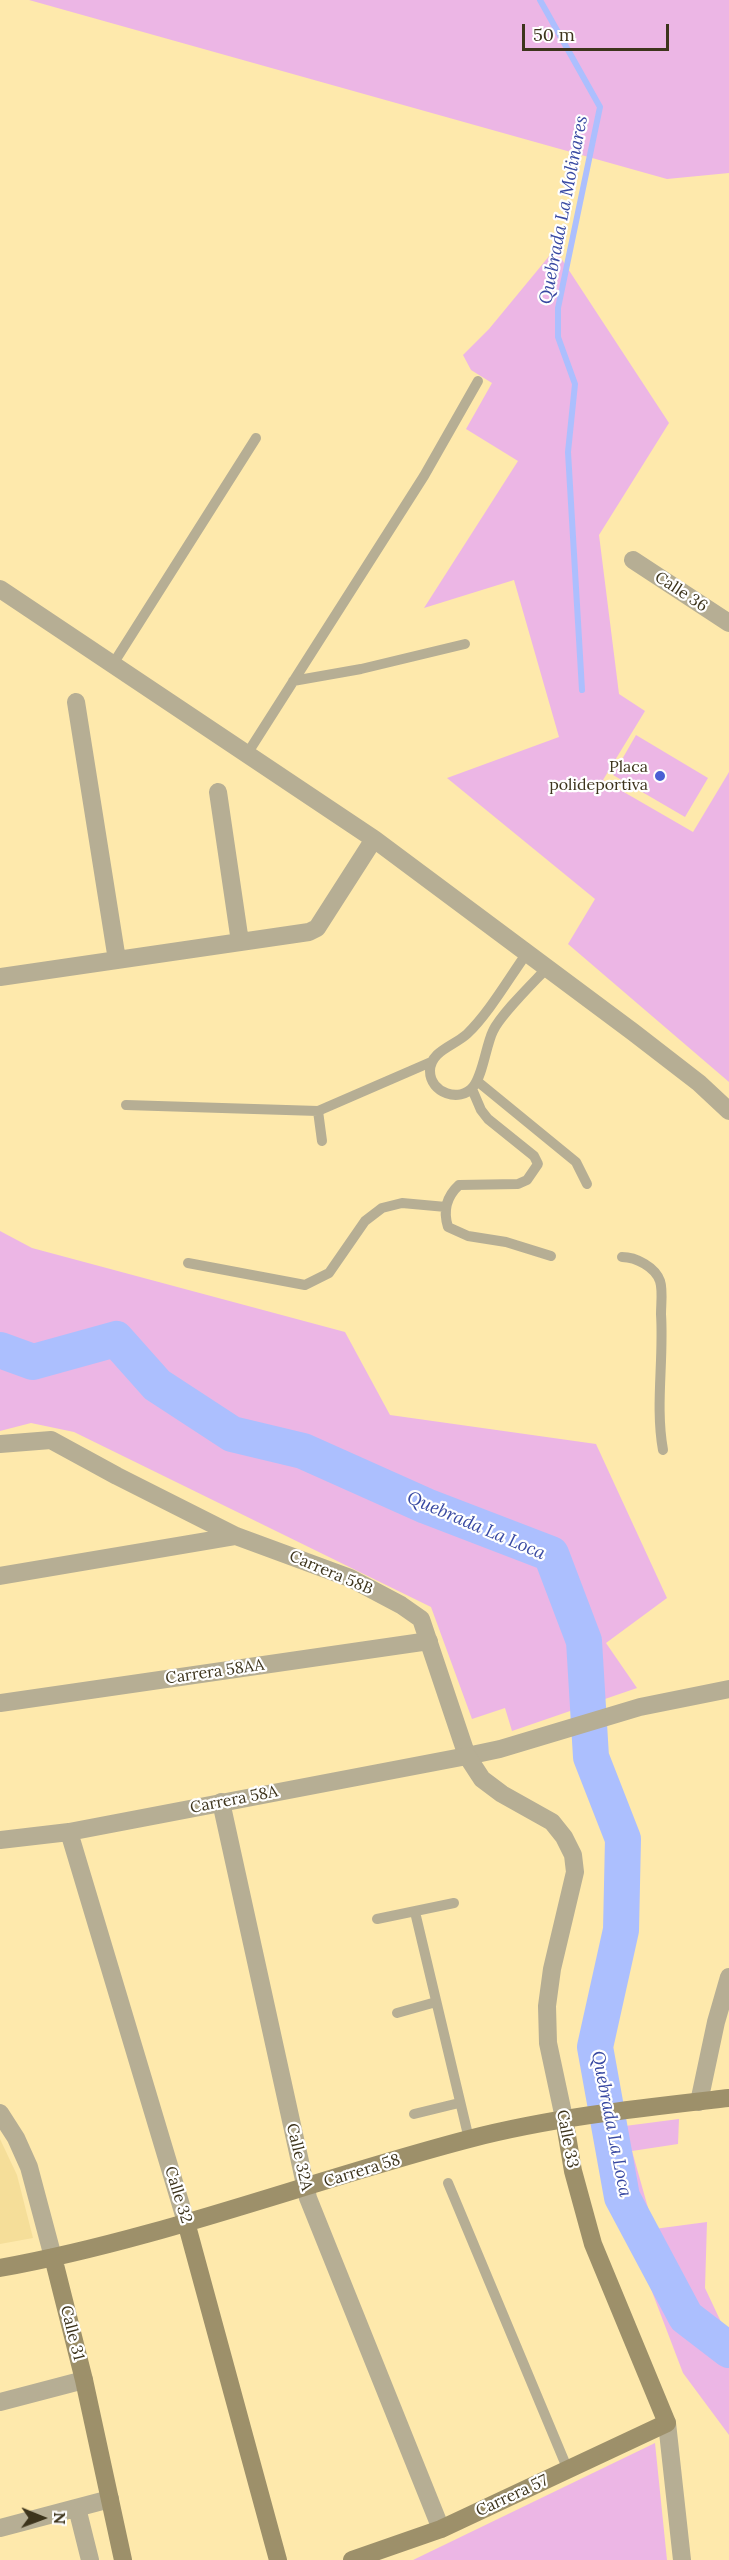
<!DOCTYPE html>
<html>
<head>
<meta charset="utf-8">
<style>
  body { margin:0 }
  #map { position:relative; width:729px; height:2560px; overflow:hidden; background:#fee9ac; font-family:Lora,serif }
  canvas { display:block }
  .north { position:absolute; left:12px; top:2488px; width:60px; height:60px; -webkit-text-stroke:4px #fff; paint-order:stroke; rotate:91deg; font-size:16px; font-weight:700; line-height:24px; text-align:center; color:#3d341c }
  .north::after { content:''; display:block; margin:auto; width:21px; height:27px; background:#3d341c; clip-path:polygon(50% 0,100% 100%,50% 72%,0 100%) }
  .scale { position:absolute; left:522px; top:24px; width:147px; height:27px; box-sizing:border-box; border:3px solid #3d341c; border-top:0; padding-left:8px; font-size:18px; line-height:21px; white-space:nowrap; color:#3d341c; -webkit-text-stroke:4px #fff; paint-order:stroke }
</style>
</head>
<body>
<div id="map">
<canvas width="729" height="2560"></canvas>
<div class="north">N</div>
<div class="scale">50 m</div>
</div>
<script>
const g = document.querySelector('canvas').getContext('2d');
g.lineJoin = 'round';
function fillPath(path, color) { g.fillStyle = color; g.fill(path, 'evenodd'); }
function strokePath(path, color, width, dash) { g.strokeStyle = color; g.lineWidth = width; g.lineCap = dash ? 'butt' : 'round'; g.setLineDash(dash || []); g.stroke(path); }
function write(font, color, halo, rows, align = 'center') {
  g.font = font + ' Lora,serif'; g.lineWidth = 4.5; g.setLineDash([]); g.textBaseline = 'middle'; g.strokeStyle = halo; g.fillStyle = color; for (const [text, x, y, turn = 0] of rows) {
    g.save(); g.translate(x, y); g.rotate((+turn || 0) * Math.PI / 180); g.textAlign = isNaN(turn) ? turn : align; if (halo) g.strokeText(text, 0, 0); g.fillText(text, 0, 0); g.restore();
  }
}
const built = new Path2D(`
  M0,2139L17,2175L33,2238L0,2244Z`);
const green = new Path2D(`
  M29,0H729V173L667,179Z
  M555,249L669,423L599,535L619,694L645,711L603,780L693,832L729,772V1082L568,944L595,899L447,778L559,737L514,580L424,608L518,461L466,429L492,383L471,370L463,355L489,329Z
  M636,735L708,778L685,817L613,775Z
  M0,1231L32,1248L345,1332L390,1415L596,1444L667,1598L606,1643L637,1688L512,1731L505,1708L472,1719L431,1607L74,1432L31,1423L0,1431Z
  M679,2119L678,2144L632,2151L654,2229L707,2222L705,2288L729,2339V2435L683,2373L598,2150L594,2130Z
  M655,2443L667,2560H413Z`);
const stream = new Path2D(`
  M540,0L600,107L558,308V337L575,384L568,452L582,690`);
const river = new Path2D(`
  M0,1350L33,1362L116,1339L157,1385L232,1434L303,1451L426,1506L551,1554L584,1641L591,1757L623,1839L621,1930L595,2047L622,2197L686,2317L729,2350`);
const service = new Path2D(`
  M113,664L256,438
  M293,681L361,669L465,644
  M247,754L424,476L478,381
  M527,953C509,978 489,1013 467,1034C454,1046 430,1051 430,1071C430,1093 460,1103 473,1087C483,1075 486,1045 493,1031C501,1014 533,983 547,968
  M477,1081L576,1162L587,1184
  M472,1089L481,1110L488,1119L534,1156L538,1164L527,1180L518,1184L459,1185C446,1197 443,1211 448,1227L468,1236L506,1242L551,1256
  M126,1105L318,1111L431,1062
  M318,1111L322,1141
  M622,1257C636,1257 655,1267 660,1281C663,1290 661,1304 661,1314C664,1359 655,1406 663,1450
  M188,1263L305,1285L329,1273L365,1221L382,1208L402,1203L446,1207
  M415,1912L469,2139
  M377,1919L454,1903
  M397,2013L436,2002
  M414,2114L459,2103
  M448,2183L568,2470`);
const minor = new Path2D(`
  M633,560L729,623
  M0,589L374,839L633,1032L699,1083L729,1111
  M76,702L117,960
  M218,792L240,942
  M0,977L309,932L317,928L374,839
  M0,1444L51,1440L117,1476L236,1536L350,1578L401,1605L421,1619L467,1756L500,1749L640,1707L729,1689
  M0,1576L236,1536
  M0,1703L429,1641
  M221,1802L308,2198L441,2529
  M699,2102L716,2022L729,1977
  M0,2402L84,2380
  M77,2508L90,2560
  M0,2528L110,2499`);
const tertiary = new Path2D(`
  M69,1832L186,2222
  M0,1840L69,1832L467,1756L482,1779L502,1794L552,1822L564,1837L573,1855L575,1872L552,1969L547,2006L548,2043L564,2118
  M0,2113L16,2138L29,2167L53,2257
  M667,2423L682,2560`);
const secondary = new Path2D(`
  M186,2222L278,2560
  M53,2257L84,2380L123,2560
  M0,2268C160,2239 312,2180 469,2139C554,2117 641,2108 729,2098
  M352,2560L441,2529L667,2423L593,2244L573,2171L564,2118`);
const markers = [
  [660,776,6,"#4a5fd4"]
];
const streetNames = [
  ["Calle 36",681,592,33],
  ["Carrera 58B",331,1573,23],
  ["Carrera 58AA",215,1672,-8],
  ["Carrera 58A",234,1800,-11],
  ["Calle 33",567,2139,79],
  ["Calle 32A",299,2157,77],
  ["Carrera 58",362,2171,-17],
  ["Calle 32",178,2195,73],
  ["Calle 31",72,2333,76],
  ["Carrera 57",512,2496,-25]
];
const poiNames = [
  ["Placa",648,767],
  ["polideportiva",648,785]
];
const waterNames = [
  ["Quebrada La Molinares",564,210,-79],
  ["Quebrada La Loca",476,1526,23],
  ["Quebrada La Loca",611,2124,79]
];
fillPath(built, '#f5de99');
fillPath(green, '#ecb6e5');
strokePath(stream, '#acbffe', 6);
strokePath(river, '#acbffe', 36);
strokePath(service, '#b6ae94', 10);
strokePath(minor, '#b6ae94', 18);
strokePath(tertiary, '#b6ae94', 18);
strokePath(secondary, '#9d906a', 18);
for (const [x, y, r, color] of markers) { const dot = new Path2D(); dot.arc(x, y, r, 0, 2 * Math.PI); g.fillStyle = color; g.fill(dot); strokePath(dot, '#fff', 2); }
write('16px', '#3d341c', '#fff', streetNames);
write('16px', '#3d341c', '#fff', poiNames, 'right');
write('italic 18px', '#3849a2', '#fff', waterNames);
</script>
</body>
</html>
